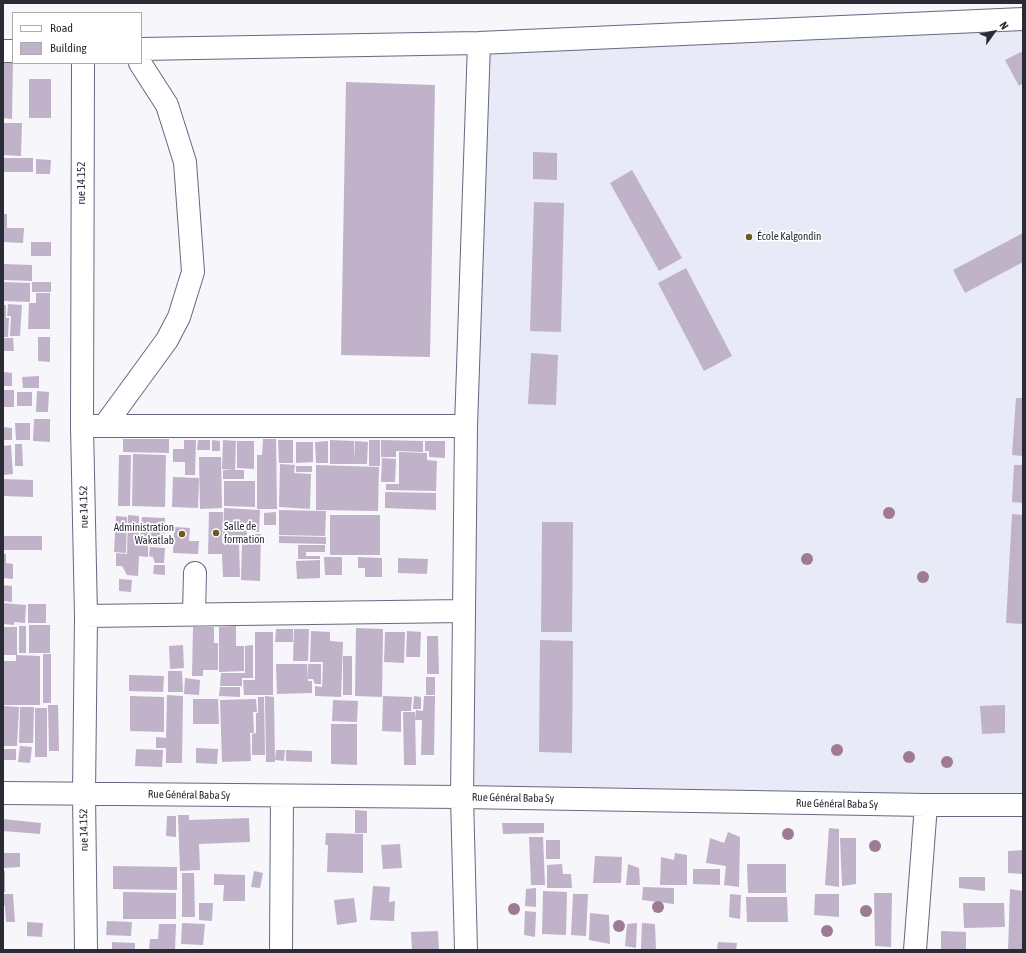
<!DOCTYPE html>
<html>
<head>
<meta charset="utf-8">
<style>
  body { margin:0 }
  #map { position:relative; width:1026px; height:953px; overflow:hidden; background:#f6f6fb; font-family:"Asap Condensed",sans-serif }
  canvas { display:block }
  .frame { position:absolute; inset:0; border:4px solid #2a2c35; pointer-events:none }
  .legend { position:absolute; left:12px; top:12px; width:130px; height:52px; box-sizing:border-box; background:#fff; border:1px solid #aaabae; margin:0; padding:5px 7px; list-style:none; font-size:12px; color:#2a2c35 }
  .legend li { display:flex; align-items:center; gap:8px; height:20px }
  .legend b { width:20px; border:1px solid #aaabae }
  .north { position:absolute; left:974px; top:12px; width:40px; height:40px; -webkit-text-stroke:3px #fff; paint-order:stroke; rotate:57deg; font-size:11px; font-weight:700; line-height:16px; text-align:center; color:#2a2c35 }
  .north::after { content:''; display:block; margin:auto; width:14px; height:18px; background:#2a2c35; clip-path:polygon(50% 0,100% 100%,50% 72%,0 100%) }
</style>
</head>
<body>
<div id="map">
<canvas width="1026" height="953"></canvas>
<div class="frame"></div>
<ul class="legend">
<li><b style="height:5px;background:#fff"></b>Road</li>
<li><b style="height:11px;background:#c0b2c8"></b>Building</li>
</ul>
<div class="north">N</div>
</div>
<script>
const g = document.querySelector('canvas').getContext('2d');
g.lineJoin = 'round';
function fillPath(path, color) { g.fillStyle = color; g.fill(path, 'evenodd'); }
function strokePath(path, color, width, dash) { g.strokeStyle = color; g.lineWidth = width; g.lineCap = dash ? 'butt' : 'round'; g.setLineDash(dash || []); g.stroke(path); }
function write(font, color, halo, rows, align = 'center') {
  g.font = font + ' "Asap Condensed",sans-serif'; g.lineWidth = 3.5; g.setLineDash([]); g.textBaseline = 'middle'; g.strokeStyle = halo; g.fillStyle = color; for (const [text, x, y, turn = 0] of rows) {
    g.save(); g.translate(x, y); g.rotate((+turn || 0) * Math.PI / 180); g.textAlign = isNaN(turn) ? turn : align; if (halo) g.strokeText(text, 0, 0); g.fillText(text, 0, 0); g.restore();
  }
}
const built = new Path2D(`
  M1023,21V799L463,793L482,48Z`);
const building = new Path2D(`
  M1023,51V83L1019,86L1005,60Z
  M3,58L13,59L12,119L3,118Z
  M29,79H51V118H29Z
  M346,82L435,85L430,357L341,355Z
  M3,123H22L21,156L3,155Z
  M533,152L557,153V180L533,179Z
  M3,158H33V172H3Z
  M36,159L51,160L50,174H36Z
  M632,170L682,258L659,271L610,183Z
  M534,202L564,203L561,332L530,331Z
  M3,214H7V228H24L23,243L3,242Z
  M1023,233V262L965,293L953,270Z
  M31,242H51V256H31Z
  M3,264L32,265V281L3,280Z
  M686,268L732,356L704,371L658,283Z
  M3,282L30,283V302L3,301Z
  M32,282H51V292H32Z
  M36,293H50V329H28L29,303H36Z
  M8,304L22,305L20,336H10L11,316H7Z
  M3,305H6V318H9L8,337H3Z
  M38,337H50V362L38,361Z
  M3,338H13L14,351H3Z
  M531,353L558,355L556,405L528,404Z
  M3,364H4V372L12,373V386H3Z
  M39,376V388H23L22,377Z
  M3,390H14V407H3Z
  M37,391L49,392L48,412H36Z
  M17,392H32V406H17Z
  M1016,398H1023V456L1012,455Z
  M34,419H50V442L33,441Z
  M15,423H30V440H16Z
  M3,427L12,428V440H3Z
  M123,439H169V453L123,452Z
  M263,439H276L277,509H257V455H262Z
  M184,440H196L195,475H185V462H173V449H184Z
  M198,440H210V450H197Z
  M212,440L220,441V451H212Z
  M223,440L236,441L235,470L222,469Z
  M278,440H293V463H279Z
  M330,440L354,441V461L355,441L368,442L367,464H330Z
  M369,440H380V466H369Z
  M381,440L423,441V452L396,451V457H381Z
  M237,441H254V469L237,468Z
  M328,441V463H316L315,442Z
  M425,441H445V458L429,457V451H425Z
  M296,442H313V462L296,463Z
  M15,444H22L23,466H15Z
  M11,445L13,474L3,475V446Z
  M399,452L427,453V460L437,461L436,491L386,490V484H399Z
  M133,454L166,455L165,507L132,506Z
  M119,455H131L130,506H118Z
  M199,457H221L222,508L200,509Z
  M382,458L396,459L395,482H381Z
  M280,464L295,465L294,473L311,474L310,509L279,507Z
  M316,465L379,467L378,511L316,510Z
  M1014,465H1023V503L1012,502Z
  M296,466H312V472H296Z
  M223,470H244V479H223Z
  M173,477L199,478L198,508L172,507Z
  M3,479L33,480V497L3,496Z
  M224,481H255V507L224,506Z
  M385,492L436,493V510L385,508Z
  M224,508L260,510L259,532L247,531V542L223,540Z
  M279,510L326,511L325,536L279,535Z
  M209,512H223L222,544L223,542H239L240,577H223L222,554H208Z
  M276,512V525H264V513Z
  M1012,514L1023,515V624L1006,623Z
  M128,515L139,516V545L142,517L165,518L164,546H148V557L139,556L138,576L127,575L122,566H116V553L127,554Z
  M330,515H380V555H330Z
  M116,516L127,517L126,553L114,552Z
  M542,522H573L572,632H541Z
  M174,527L190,528L189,541H199L198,554L173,553Z
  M249,534H261L260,581L241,580L242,544H249Z
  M3,536H42V550H3Z
  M279,536L326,537V544L279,543Z
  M298,545H325V552H306V556H320V559H298Z
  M150,547L165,548L164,563H155L153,557L149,556Z
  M3,554H6V563L13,564V579L3,578Z
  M324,557H342V575H325Z
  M358,557L382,558V577H365V568H358Z
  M398,558L428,559L427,574L398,573Z
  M320,560V578L297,579L296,561Z
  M154,565H165V575L153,574Z
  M119,579L132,580L131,592L119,591Z
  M3,585L12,586V602L3,601Z
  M3,603L26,605L25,623L14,622V625L3,624Z
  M28,604H46V623H28Z
  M29,625H50V653H29Z
  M19,626H26V653H19Z
  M236,626V646H244V671L219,672V627Z
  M3,627H17V655H3Z
  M193,627H214V643H218V670H203V676H192Z
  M356,628L383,629L382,697L355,696Z
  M276,629H293V642H275Z
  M294,629H309L308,661H293Z
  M311,631L330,632V641L343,642L341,697L315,696V686L322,687L323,662H310Z
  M407,631L421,632L420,657H406Z
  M255,632H273V695H244L243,680H255Z
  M385,632H405L404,663L384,662Z
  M427,636H438L439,674H427Z
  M540,640L573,641L572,753L539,752Z
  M183,645L184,668L170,669L169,646Z
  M253,645V678H242V686H220L221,673H245V646Z
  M43,654H51V703H43Z
  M16,655L40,656V705H3V661H16Z
  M343,656H352V695H343Z
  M276,664H307L308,681H312V693L277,694Z
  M308,664H321V684H315L313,679H308Z
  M168,671H182L183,692H168Z
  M129,675L164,676L163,692L129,691Z
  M426,677H435V695H426Z
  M185,678L200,680L199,695L184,694Z
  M220,687H240V697L219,696Z
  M167,695L183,696L182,763H166V748H156V737L166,738Z
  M130,696L164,697V732L130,731Z
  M265,696L274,697L275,762H266Z
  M383,696L412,697L411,711H401V732L382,731Z
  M414,696L421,697V709H413Z
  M424,696H435L434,755H421L422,720H415L416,710L423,711Z
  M258,697H264L265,755H252V734L256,733V713H258Z
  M193,699H218L219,724H193Z
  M256,699L257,712H253L254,733H250L251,761L222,762L220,700Z
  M333,700L358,701L357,722L332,721Z
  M48,705H58L59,751H49Z
  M1005,705V733L982,734L980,706Z
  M3,706L19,707L17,746H3Z
  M20,707H34L33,743H19Z
  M35,708H47V757H35Z
  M403,712H415L416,765H404Z
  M331,724H357V765L331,764Z
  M20,746L32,747L30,763L18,762Z
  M196,748L218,749L217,764L196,763Z
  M3,749H16V760H3Z
  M136,749L163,750L162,767L135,766Z
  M276,750H285L284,761L275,760Z
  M286,750L312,751V762L286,761Z
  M355,810L367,811V833H355Z
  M178,815H189V820L249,818L250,842L199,844L200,870L180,871Z
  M167,816H176V837L166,836Z
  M3,819L41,823L40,834L3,831Z
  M502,823H544V833L503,834Z
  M829,828L839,829V887L825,885Z
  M728,832L740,837L739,887L724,885L726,866L706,863L710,838L724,843Z
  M326,833L363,834V873L327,872L328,845H325Z
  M529,837H543L545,885H531Z
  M840,838H856V884L842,886Z
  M546,840H560V859H546Z
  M400,844L402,868L383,869L381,845Z
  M1023,850V874L1008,873V851Z
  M3,853H20V867L3,868Z
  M675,853L687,855V885H660L661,857L674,860Z
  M595,856L622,857L621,883H593Z
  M562,864L563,874H571L572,888H547V865Z
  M628,864L639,868L640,885H626Z
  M747,864H786V893H748Z
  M113,866L177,867V890L113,889Z
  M693,869H720V885L693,884Z
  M3,871H5V892H3Z
  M254,871L263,873L260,888L251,887Z
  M182,873H194L195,917H182Z
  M214,874L245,875V901H223L224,885H214Z
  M959,877H985V891L959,888Z
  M373,886L390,887L389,902L395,901L394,921L370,920Z
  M643,887L674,888V904L642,900Z
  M536,888V907L525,906L526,889Z
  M1010,889L1023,891V950H1008Z
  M543,891L567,892L566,935L542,934Z
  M123,892L176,893V919H123Z
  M874,893H892L891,947L875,946Z
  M3,894H13L15,922H6L5,906H3Z
  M573,894H588L586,936L571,935Z
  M730,894L741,895L740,919L729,917Z
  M815,894H839V917L814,915Z
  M746,897H787L788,922H747Z
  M354,898L357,922L337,925L334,900Z
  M199,903H213L212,921L199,920Z
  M963,903H1004L1005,927L964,928Z
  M525,911L536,912L535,937L524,935Z
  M590,913L609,915L610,944L589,940Z
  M107,921L132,922L131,936L106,935Z
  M27,922L43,923L42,937L27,936Z
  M182,923L205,924L203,945L181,944Z
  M637,923L636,948L625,946L627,924Z
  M642,923L655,924L656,950L641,949Z
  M159,924H176L175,950H149L150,939H158Z
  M438,931L439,950H412L411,932Z
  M941,931L966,932V950H941Z
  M112,942L135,943V950H112Z
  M718,942L737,943L736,950H717Z`);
const minor = new Path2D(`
  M141,49L479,43L1023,19
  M3,51H13
  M83,63L82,426L86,616L84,794L86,950
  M105,425L167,340L179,317L193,272L185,162L167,105L140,63
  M95,426H466
  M194,614L195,573
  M86,616L464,611
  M3,793L462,797L926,805H1023
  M281,950L282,796
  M466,950L462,797L466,426L479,43
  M915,950L926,805`);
const trees = [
  [889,513],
  [807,559],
  [923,577],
  [837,750],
  [909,757],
  [947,762],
  [788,834],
  [875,846],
  [658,907],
  [514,909],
  [866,911],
  [619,926],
  [827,931]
];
const markers = [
  [749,237,4,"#6d5928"],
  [216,533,4,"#6d5928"],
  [182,534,4,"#6d5928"]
];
const streetNames = [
  ["rue 14.152",82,183,-90],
  ["rue 14.152",84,507,-91],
  ["Rue Général Baba Sy",189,795,1],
  ["Rue Général Baba Sy",513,798,1],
  ["Rue Général Baba Sy",837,804,1],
  ["rue 14.152",84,830,-91]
];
const poiNames = [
  ["École Kalgondin",757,237],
  ["Salle de",224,527],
  ["formation",224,540],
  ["Administration",174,528,"right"],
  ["Wakatlab",174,541,"right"]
];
fillPath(built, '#e8eaf7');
fillPath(building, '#c0b2c8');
strokePath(minor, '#66697f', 24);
strokePath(minor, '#fff', 22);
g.fillStyle = '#9f7b93';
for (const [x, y] of trees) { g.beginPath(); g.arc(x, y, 6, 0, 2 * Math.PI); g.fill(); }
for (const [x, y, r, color] of markers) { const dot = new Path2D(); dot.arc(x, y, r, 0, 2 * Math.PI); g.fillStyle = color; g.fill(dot); strokePath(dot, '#fff', 1.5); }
write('11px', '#2a2c35', '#fff', streetNames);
write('11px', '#2a2c35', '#fff', poiNames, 'left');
</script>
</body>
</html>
